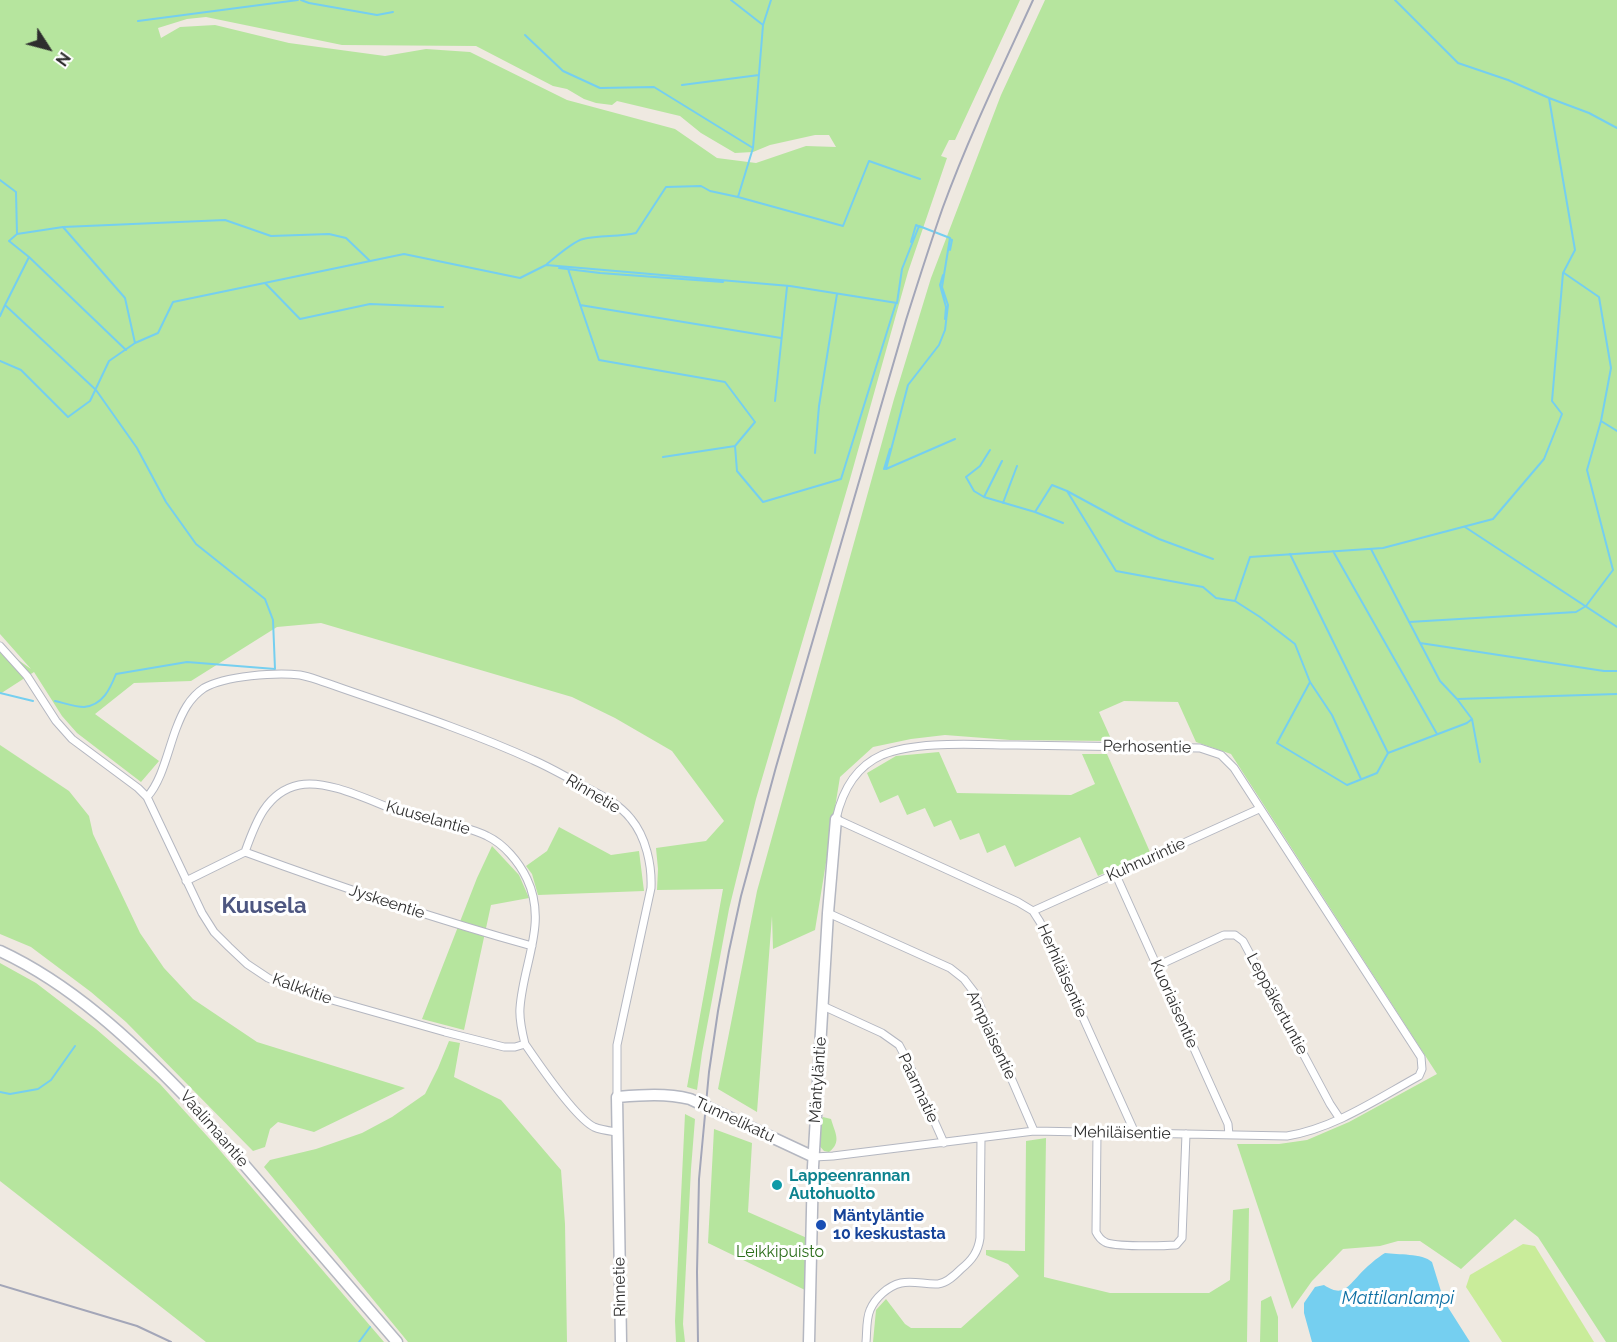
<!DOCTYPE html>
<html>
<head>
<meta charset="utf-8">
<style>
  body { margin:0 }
  #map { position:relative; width:1617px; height:1342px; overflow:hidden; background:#efe9e1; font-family:Raleway,sans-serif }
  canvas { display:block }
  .north { position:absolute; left:18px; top:18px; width:60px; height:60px; -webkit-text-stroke:4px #fff; paint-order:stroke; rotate:126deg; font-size:16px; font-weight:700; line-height:24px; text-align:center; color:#2e2e2e }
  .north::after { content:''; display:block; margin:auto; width:21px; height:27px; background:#2e2e2e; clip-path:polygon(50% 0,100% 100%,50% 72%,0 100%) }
</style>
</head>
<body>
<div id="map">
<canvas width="1617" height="1342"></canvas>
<div class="north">N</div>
</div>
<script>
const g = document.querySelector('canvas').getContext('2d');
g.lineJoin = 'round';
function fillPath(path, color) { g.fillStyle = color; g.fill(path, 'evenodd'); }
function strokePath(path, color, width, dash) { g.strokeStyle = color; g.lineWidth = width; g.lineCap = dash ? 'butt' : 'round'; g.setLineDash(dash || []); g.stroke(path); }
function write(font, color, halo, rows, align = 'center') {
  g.font = font + ' Raleway,sans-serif'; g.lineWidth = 6; g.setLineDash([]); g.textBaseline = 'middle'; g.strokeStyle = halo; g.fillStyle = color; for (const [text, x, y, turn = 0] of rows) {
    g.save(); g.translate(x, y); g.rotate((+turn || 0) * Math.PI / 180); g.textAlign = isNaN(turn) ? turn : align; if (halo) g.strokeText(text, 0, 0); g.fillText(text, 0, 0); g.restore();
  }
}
const green = new Path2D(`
  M0,0H1020L955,140H949L941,156L947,158L908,272L850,479L756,799L729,909L702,1053L697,1090L687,1087L723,889L657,890L658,869L656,848L706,841L724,821L672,751L615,718L572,697L321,623L277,627L191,681L134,683L95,714L159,761L141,782L77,733L62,716L34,672L0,694V647L31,669L0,634ZM206,17L342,45L476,46L553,86L567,89L584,99L596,103L612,105L617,101L680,116L701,133L735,153L753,152L770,145L815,135H829L836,147L806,146L756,163L717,158L675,129L567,100L470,52L426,49L385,56L289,43L215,25L180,27L161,38L158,28L187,19Z
  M1045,0H1617V1342H1606L1538,1237L1515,1219L1461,1269L1420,1241H1398L1380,1246L1343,1249L1312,1281L1292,1309L1237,1144H1279L1307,1140L1349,1122L1437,1074L1231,754L1196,742L1178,702L1124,701L1099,712L1112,741L1010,740L945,735L911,739L873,747L840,777L815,930L773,949L772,916L757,1112L718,1089L757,891L894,399L931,278L1001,95Z
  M0,745L69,791L89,816L93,834L140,933L164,968L193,999L257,1042L405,1088L314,1132L278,1122L270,1129L265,1147L253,1151L126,1022L91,992L31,947L0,934Z
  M939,752L957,793L1071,795L1095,784L1082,754H1107L1150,852L1098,876L1080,837L1015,867L1005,845L987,853L979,833L960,840L951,820L934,827L925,808L907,815L898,795L880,803L867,773L896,756Z
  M559,827L611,855L639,851L644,891L538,895L532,874L526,866L547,851Z
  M492,846L519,875L529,898L491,905L464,1030L422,1019L477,878Z
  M0,963L36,983L96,1029L160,1084L217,1147L384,1342H206L0,1181Z
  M449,1041L460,1043L454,1077L501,1100L561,1170L565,1224L567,1342H408L264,1167L270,1160L316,1149L362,1133L392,1117L425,1094L438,1068Z
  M685,1114L695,1119L691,1169L683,1324L685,1342H676L675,1321Z
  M823,1117L831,1119C835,1133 842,1142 829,1152L824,1151L817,1143L819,1122Z
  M714,1129L752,1143L748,1212L807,1238L805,1290L708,1243Z
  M1046,1138L1044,1277L1110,1293H1209L1230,1280L1233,1210L1249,1208L1247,1342H873L876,1310L886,1299L905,1324L911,1328H961L1019,1276L1008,1264L986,1255V1250L1025,1251L1026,1141Z
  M1271,1296L1278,1317V1342H1260L1261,1301Z`);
const pitch = new Path2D(`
  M1523,1244L1535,1246L1594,1342H1502L1466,1287L1470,1275Z`);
const water = new Path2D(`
  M1385,1253C1398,1255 1422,1253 1432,1262L1444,1301L1470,1342H1312L1304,1313V1303L1315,1287L1324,1285C1342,1297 1347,1288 1359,1275C1365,1268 1378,1257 1385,1253Z`);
const stream = new Path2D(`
  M301,0L309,3L377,15L393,12
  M731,0L763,25
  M1395,0L1458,63L1508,80L1549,98L1589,113L1617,128
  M138,21L298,0
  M525,35L563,71L600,88L654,87L753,148
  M682,85L759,75
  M0,180L16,192L17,234L9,241L29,257L5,305L96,390L137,448L166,502L196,544L265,599L273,620L275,669L187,662L116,674C110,689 103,705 84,707C76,707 64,703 55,701
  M738,197L753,148L763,25L771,0
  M63,227L125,298L135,343
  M17,234L63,227L225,220L271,236L329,234L346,238L370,261
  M911,242L916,225L920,227
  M950,250L952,240L950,239
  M29,257L126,350
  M547,264C557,256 572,242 583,239C600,235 619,237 636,233L666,187L701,186L710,191L738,197L843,226L869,161L920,179
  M559,268L600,273L723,282
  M568,269L599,360L725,382L755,422L735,446L663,457
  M943,275L940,285L946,307L945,319
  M265,283L300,319L370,304L443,307
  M580,305L781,338
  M0,316L5,305
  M0,361L21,370L68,417L90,401L109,361L135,343L158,333L173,302L404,254L520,278L546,265L790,286L897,303L902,269L919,226L950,238L942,287L948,305L945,330L939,345L908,385L886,469L955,439
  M775,401L787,287
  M1601,421L1617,431
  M735,446L737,471L763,502L841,479L896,303
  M990,450L980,466L966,477L974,491L984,497L1035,512L1063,523
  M815,453L819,406L837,294
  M887,468L884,469L890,449
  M1067,491L1116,571L1203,587L1216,598L1235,601L1260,617L1295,644L1310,682L1332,715L1361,779
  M984,497L1002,461
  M1003,503L1017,466
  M1035,512L1052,485L1067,491L1126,523L1159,539L1213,559
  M1465,527L1617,627
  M1371,549L1440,681L1457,699L1472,719L1480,762
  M1333,551L1437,734
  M1290,554L1388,753
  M1235,601L1250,557L1383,548L1493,519L1544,459L1562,414L1552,401L1563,273L1575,250L1549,98
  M1409,622L1576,612L1586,606L1613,570L1587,470L1601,421L1611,368L1599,297L1564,273
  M1420,643L1604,671H1617
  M1310,682L1277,743L1347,785L1377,773L1388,753L1467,723L1472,719
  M0,693L33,701
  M1457,699L1617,694
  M0,1092L10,1094L38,1089L51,1080L75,1046
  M359,1342L370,1327`);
const street = new Path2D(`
  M0,646L27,676L56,721L72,739L138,788L147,797L202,913L214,932L229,947L247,964L268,978L293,989L445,1032L504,1047H515L525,1044C538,1063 575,1118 594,1127C601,1130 610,1131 617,1132
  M147,797C162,781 168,750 176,729C182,713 189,698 204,688C225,676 276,672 300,675C306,676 312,678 318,680C389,705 465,729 533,760C547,766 561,774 574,781C594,792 617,801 631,819C646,837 652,865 651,888L617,1045V1097
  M245,852C340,887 435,919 532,946
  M1115,873L1228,1124L1229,1135
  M186,881L245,852C255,824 266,792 299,785C331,778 381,807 412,816C436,823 466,825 487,836C504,844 519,862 527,879C548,923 523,963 520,1008C519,1020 522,1032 525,1044
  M1033,911L1259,809
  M828,913L950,968L964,979L974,992L1034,1131
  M1157,966L1224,935H1235L1243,941L1330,1104L1340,1119
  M823,1006L882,1033L899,1045L908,1062L944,1143
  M1097,1132L1096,1232C1098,1236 1101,1240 1105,1242C1114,1247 1163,1246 1176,1245L1182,1238L1186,1134
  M814,1157L833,1156L1034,1131L1287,1136C1335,1128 1377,1099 1419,1076L1422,1069L1421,1057L1234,768L1221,755L1200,748C1139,747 1078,746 1017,745C978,745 918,740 882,755C855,767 842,792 836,819L1018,902L1033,911L1040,922L1135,1133
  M866,1342C867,1332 866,1319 870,1310C875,1298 888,1286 901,1283C913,1280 926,1285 938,1284C947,1283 955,1275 961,1269C972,1260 978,1252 980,1238L981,1138`);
const secondary = new Path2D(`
  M0,951C71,984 131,1040 185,1096L397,1342
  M621,1342L617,1097C642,1095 666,1093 690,1099L814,1157
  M809,1342L813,1167L828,913L836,819`);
const rail = new Path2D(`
  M0,1285L137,1326L171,1342
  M698,1342L697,1272L699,1179L709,1072L718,1011L729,951L741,896L776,767L906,320C918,282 930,244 943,207C969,136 1002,68 1033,0`);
const markers = [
  [777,1185,6,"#0f9aa8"],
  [821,1225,6,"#1a4fb4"]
];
const streetNames = [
  ["Perhosentie",1147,747,1],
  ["Rinnetie",593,794,31],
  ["Kuuselantie",428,818,16],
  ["Kuhnurintie",1146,860,-24],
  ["Jyskeentie",387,902,18],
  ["Herhiläisentie",1062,971,66],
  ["Kalkkitie",302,989,20],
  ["Kuoriaisentie",1174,1004,66],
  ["Leppäkertuntie",1277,1004,62],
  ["Ampiaisentie",991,1035,65],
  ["Mäntyläntie",818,1080,-86],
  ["Paarmatie",918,1088,65],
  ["Tunnelikatu",735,1120,25],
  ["Vaalimaantie",214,1129,49],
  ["Mehiläisentie",1122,1133,1],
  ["Rinnetie",620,1287,-91]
];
const cultureNames = [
  ["Lappeenrannan",789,1176],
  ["Autohuolto",789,1194]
];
const transitNames = [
  ["Mäntyläntie",833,1216],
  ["10 keskustasta",833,1234]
];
const parkNames = [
  ["Leikkipuisto",780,1252]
];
const waterNames = [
  ["Mattilanlampi",1398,1299]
];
const districtNames = [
  ["Kuusela",264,906]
];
fillPath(green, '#b6e59e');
fillPath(pitch, '#c9ec9a');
fillPath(water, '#75cff0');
strokePath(stream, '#75cff0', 2);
strokePath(street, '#b4b7c1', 9);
strokePath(secondary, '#b4b7c1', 13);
strokePath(street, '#fff', 7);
strokePath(secondary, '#fff', 10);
strokePath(rail, '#a3a6b8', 2);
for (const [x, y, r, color] of markers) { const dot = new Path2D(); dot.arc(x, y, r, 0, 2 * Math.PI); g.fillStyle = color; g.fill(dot); strokePath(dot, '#fff', 2); }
write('16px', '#2e2e2e', '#fff', streetNames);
write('bold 16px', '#0d838f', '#fff', cultureNames, 'left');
write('bold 16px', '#164399', '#fff', transitNames, 'left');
write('16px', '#2c6e1b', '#fff', parkNames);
write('italic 18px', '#0d6fa3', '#fff', waterNames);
write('bold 22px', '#4d5680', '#fff', districtNames);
</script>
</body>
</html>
